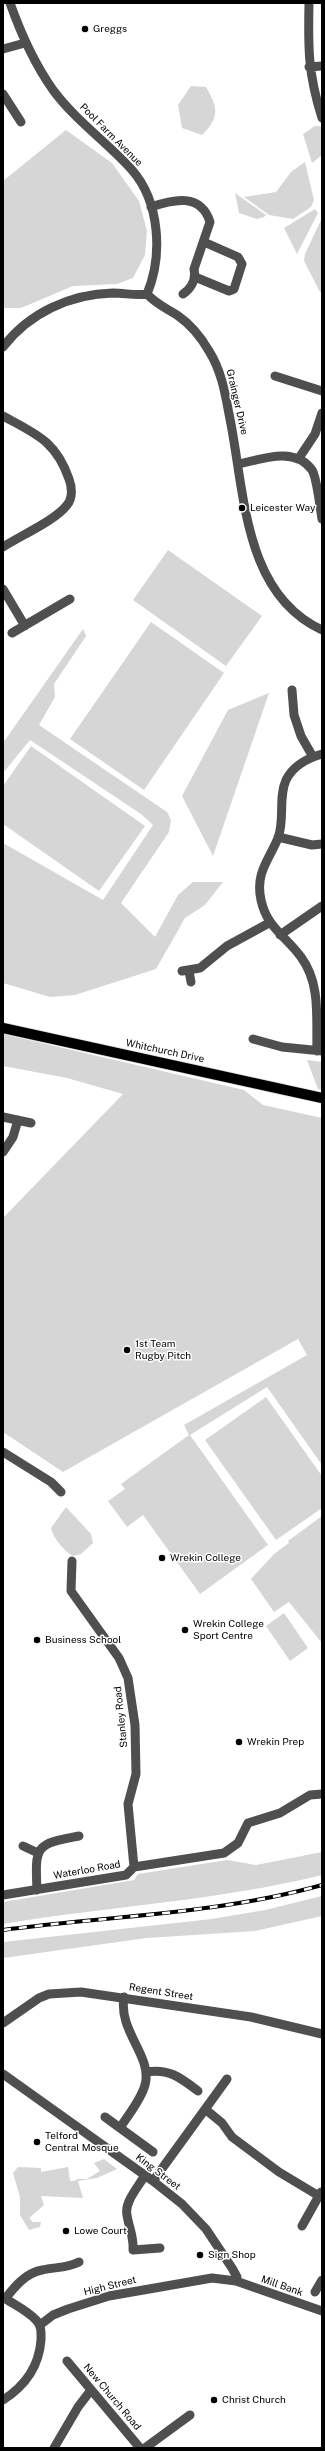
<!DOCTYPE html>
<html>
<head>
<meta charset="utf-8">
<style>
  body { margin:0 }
  #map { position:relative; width:325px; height:2451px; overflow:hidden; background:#fff; font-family:"Public Sans",sans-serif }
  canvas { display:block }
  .frame { position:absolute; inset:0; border:4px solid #000; pointer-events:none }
</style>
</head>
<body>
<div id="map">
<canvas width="325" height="2451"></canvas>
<div class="frame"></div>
</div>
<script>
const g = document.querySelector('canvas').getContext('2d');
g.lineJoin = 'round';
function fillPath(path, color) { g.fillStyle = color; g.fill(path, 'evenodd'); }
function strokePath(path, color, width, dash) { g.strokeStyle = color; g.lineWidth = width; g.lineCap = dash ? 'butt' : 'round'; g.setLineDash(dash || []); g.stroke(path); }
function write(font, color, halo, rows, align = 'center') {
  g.font = font + ' "Public Sans",sans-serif'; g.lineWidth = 3; g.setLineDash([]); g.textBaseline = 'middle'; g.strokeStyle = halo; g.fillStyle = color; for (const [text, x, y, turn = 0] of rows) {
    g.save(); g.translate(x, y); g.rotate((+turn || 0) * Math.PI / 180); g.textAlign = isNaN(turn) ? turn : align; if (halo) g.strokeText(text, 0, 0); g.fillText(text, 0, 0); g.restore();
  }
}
const green = new Path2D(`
  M191,86L206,87C218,108 220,117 202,135L182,128L178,105Z
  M315,126H320L322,128V155L312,163L303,134Z
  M66,130L112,163L139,201L147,231L145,255L133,278L117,284L73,286L21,308H3V181Z
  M305,162L314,200L311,207L293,219L269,215L244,197L276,192L291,172Z
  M235,193L266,215L264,217L257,219L239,213Z
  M315,209L318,213L297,254L284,228Z
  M322,218V291L320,292L304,261L305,254Z
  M168,550L262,616L226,666L133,600Z
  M151,622L224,673L144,790L70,739Z
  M83,629L86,636L54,684L55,697L39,725L167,812L171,820L169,832L121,903L155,937L178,895L193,882H223L205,905L185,918L156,969L75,995L50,997L3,983V843L103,900L153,825L141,814L30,740L3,773V743Z
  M269,693L213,856L182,796L228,710Z
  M31,746L145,826L99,891L3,824V786Z
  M3,1034L244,1090L263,1105L322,1118V1465L267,1387L190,1435L268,1545L200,1594L143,1515L127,1527L108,1501L125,1489L121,1484L189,1435L184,1425L307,1355L298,1339L63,1472L3,1432V1218L123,1094L67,1078L3,1066Z
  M307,1060L322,1062V1090L318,1089Z
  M266,1397L322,1476V1508L276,1540L205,1440Z
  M66,1507L91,1534L93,1543L81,1554L73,1556C64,1551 53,1538 51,1528Z
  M322,1516V1643L289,1602L274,1612L251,1579L274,1554L289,1543L288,1541Z
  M284,1613L308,1648L290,1661L266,1626Z
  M322,1852V1875C217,1901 109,1906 3,1924V1902L134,1880L138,1874L227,1860L256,1865Z
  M322,1896V1916L255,1931L147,1938L3,1958V1942L212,1919L265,1910Z
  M104,2159L117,2169L97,2178L78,2181L83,2198L41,2196L44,2205L29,2218L33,2222H41L40,2227L29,2230L20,2215V2197L13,2173L18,2167L41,2168V2172L68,2167L70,2181H74L78,2179H87L100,2171L94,2163Z`);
const minor = new Path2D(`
  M10,3C21,34 34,63 53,90C76,121 107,142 132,170C160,202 163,256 147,294
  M309,3C308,48 308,74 322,118
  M3,49L25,43
  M309,67L322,66
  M3,94L21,122
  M151,207C174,199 201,193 210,222L194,269C196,279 192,288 183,294
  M195,277L229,291L234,289L242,264L238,257L204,242
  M3,347C29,313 70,294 113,293C125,293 136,296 147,294C156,304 166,308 177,315C190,324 201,337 209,351C221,370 225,392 229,414C245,489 242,593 322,630
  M275,376L322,391
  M3,416C36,434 56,441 69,479C72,487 73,498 67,505C56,520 20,536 3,547
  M299,458L315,434L322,413
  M239,464C262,459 295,446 312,470C317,478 320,507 322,519
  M3,589L25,626
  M12,633L70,599
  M292,690L294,715L301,736L313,757
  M278,837L312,845L322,844
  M280,935L322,906
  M182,971L200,968L227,946L269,923
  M189,971L191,982
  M253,1039L282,1047L322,1051
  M317,1051C316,1018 321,984 301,957C286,936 267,928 261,900C255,873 269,860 278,838C285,820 278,798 286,780C293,766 308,758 322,754
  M3,1117L31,1123
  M3,1152L13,1137L18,1120
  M3,1452L51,1482L61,1492
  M23,1846L38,1853
  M134,1867L224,1853L238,1843L248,1823L280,1813L310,1795L322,1794
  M37,1890C35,1846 35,1844 79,1836
  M3,1895L126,1875L134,1867L128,1804L136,1774L135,1725L128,1678L119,1658L71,1591L72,1561
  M3,2023L39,1998L49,1994L81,1992L251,2017L322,2034
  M146,2072C169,2068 181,2078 198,2091
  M3,2074L153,2181L182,2204L206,2229L232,2268L237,2277L236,2281
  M205,2109L222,2123L232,2137L279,2172L319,2196
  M105,2117L153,2152
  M120,2128C128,2115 141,2100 145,2085C153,2056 118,2032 124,1997
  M145,2175C139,2186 124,2202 127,2215C129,2228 134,2237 133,2250L160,2248
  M153,2181L227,2079
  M302,2226L321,2192
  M315,2292L322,2280
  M3,2297C13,2304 28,2311 36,2320C42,2326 41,2333 41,2340C39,2367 25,2386 3,2400
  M5,2299C15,2286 26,2273 42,2270C56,2267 67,2268 79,2262
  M40,2325L53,2315L68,2309L109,2296L212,2278L236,2281L322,2311
  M67,2361L140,2448
  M54,2448L78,2407L91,2390
  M145,2448L190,2415`);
const major = new Path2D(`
  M3,1028L322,1098`);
const rail = new Path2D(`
  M3,1930C109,1916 219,1914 322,1885`);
const markers = [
  [85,29,4,"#000"],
  [242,508,4,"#000"],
  [127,1350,4,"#000"],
  [162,1558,4,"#000"],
  [185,1630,4,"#000"],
  [37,1640,4,"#000"],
  [239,1742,4,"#000"],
  [37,2142,4,"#000"],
  [66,2231,4,"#000"],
  [200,2255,4,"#000"],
  [214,2400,4,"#000"]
];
const poiNames = [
  ["Greggs",93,29],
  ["Leicester Way",250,508],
  ["1st Team",135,1344],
  ["Rugby Pitch",135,1356],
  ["Wrekin College",170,1558],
  ["Wrekin College",193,1624],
  ["Sport Centre",193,1636],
  ["Business School",45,1640],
  ["Wrekin Prep",247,1742],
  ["Telford",45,2136],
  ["Central Mosque",45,2148],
  ["Lowe Court",74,2231],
  ["Sign Shop",208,2255],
  ["Christ Church",222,2400]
];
const streetNames = [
  ["Pool Farm Avenue",111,135,45],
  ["Grainger Drive",237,402,77],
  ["Whitchurch Drive",165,1051,12],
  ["Stanley Road",121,1717,-96],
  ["Waterloo Road",87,1870,-10],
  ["Regent Street",161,1992,9],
  ["King Street",158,2172,37],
  ["High Street",110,2286,-14],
  ["Mill Bank",282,2286,19],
  ["New Church Road",112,2397,50]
];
fillPath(green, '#d6d6d6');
strokePath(major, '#dbdbdb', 12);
strokePath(minor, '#4f4f4f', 9);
strokePath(major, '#000', 10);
strokePath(rail, '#000', 4);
strokePath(rail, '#fff', 2.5, [8]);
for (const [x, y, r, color] of markers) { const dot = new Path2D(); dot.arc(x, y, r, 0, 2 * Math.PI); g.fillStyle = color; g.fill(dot); strokePath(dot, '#fff', 1.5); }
write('10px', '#000', '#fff', poiNames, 'left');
write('10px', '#000', '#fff', streetNames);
</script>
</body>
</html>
